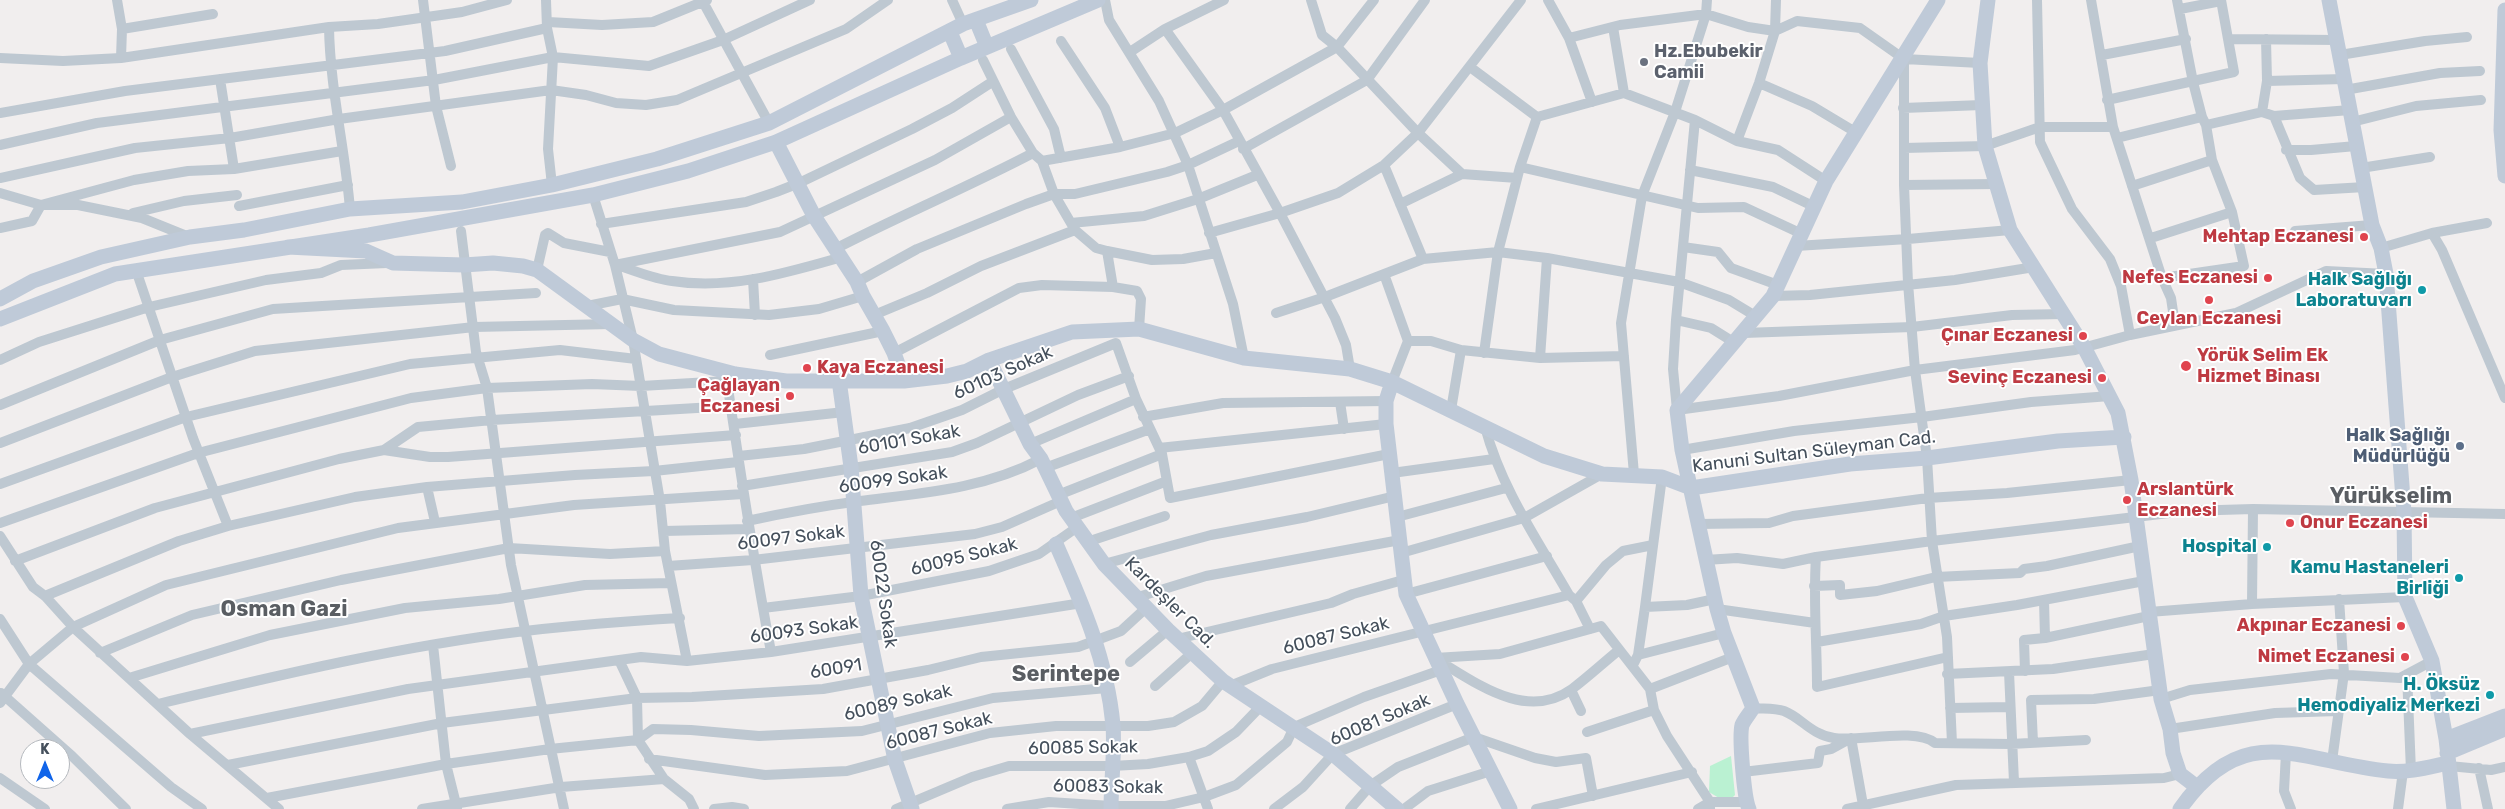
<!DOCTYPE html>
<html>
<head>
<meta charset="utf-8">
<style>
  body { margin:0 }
  #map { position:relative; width:2505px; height:809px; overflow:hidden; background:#f1eeee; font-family:Rubik,sans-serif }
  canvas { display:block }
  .north { position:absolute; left:20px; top:739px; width:50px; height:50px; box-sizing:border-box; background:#fff; border:1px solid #b5b9be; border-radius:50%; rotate:0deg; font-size:14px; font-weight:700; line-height:20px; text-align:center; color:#45505c }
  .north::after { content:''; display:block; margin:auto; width:18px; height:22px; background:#1064e9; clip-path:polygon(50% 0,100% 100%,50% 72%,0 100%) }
</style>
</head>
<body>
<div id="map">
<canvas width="2505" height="809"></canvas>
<div class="north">K</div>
</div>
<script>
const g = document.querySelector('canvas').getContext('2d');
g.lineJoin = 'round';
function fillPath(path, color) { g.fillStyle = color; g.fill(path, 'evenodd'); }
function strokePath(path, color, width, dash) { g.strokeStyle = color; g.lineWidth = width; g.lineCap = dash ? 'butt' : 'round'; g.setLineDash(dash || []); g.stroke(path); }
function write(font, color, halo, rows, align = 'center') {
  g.font = font + ' Rubik,sans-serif'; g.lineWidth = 4; g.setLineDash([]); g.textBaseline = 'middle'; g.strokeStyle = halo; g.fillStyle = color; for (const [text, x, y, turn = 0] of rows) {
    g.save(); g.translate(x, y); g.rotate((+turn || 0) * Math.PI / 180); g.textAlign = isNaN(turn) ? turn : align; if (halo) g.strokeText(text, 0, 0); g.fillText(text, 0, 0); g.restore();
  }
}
const green = new Path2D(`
  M1731,756L1735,795L1732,798H1719L1709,792L1710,766Z`);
const street = new Path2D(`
  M117,0L122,29L121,58
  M423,0L436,106L451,166
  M546,0L547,28L553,57L548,149L552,185
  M702,0L769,123
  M952,0L963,24
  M1105,0L1109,20L1159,101L1188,165L1233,304L1244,358
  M1311,0L1322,35L1337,47L1418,133L1462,174
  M1548,0L1569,38L1592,102
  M2037,0L2040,142L2072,209L2110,259L2121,286L2130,335
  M2091,0L2113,127L2162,278L2171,298L2175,325
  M2180,9L2221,1
  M548,22L602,25L653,22L707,0
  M329,27C330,89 345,148 350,209
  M1613,27L1624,93
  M122,29L213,14
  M1165,29L1223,110L1280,213L1335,318L1346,345L1350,369
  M1569,38L1620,25L1706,14L1748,27L1775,31L1797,21L1860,28L1904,59L1980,63
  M2228,39L2337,40
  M1061,41L1105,108L1120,147
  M1011,49L1054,129L1061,158
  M1130,52L1165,29L1224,0
  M2102,55L2186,39
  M2340,55L2425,41L2467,37
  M0,58L63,61L121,58L329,27L378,24L462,12L507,0
  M1904,59V185L1908,283L1915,370L1927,458L1932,541L1947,637L1952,743
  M983,60L1011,117L1033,153L1042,161L1054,194L1075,230L1096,248L1107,251L1113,287L1137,291L1141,299L1139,329
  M1470,67L1537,117
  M220,79L234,169
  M2267,81L2344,79
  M1759,83L1812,106L1857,133
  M2345,90L2440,73L2480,71
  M2107,100L2234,72L2221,0
  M1903,108L1982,105
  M2262,112L2267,81L2266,39
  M0,113L125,91L445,51L547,28
  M2274,116L2300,178L2314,190L2365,187
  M1537,117L1624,93L1695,120L1737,141L1778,150L1826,181
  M1695,120L1676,320L1673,369L1677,410L1779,396L1915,370L2075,350L2130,335L2236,313L2326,271L2386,274
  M2352,122L2416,106L2481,100
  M2206,125L2262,112L2274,116L2350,110
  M2117,138L2202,117
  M1737,141L1759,83L1775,31L1776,0
  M0,145L97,123L434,80L553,57L649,66L723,40L810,0
  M1904,148L1985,146L2040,127H2113
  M1243,149L1367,80L1425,0
  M2286,150H2311L2356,146
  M1042,161L1120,147L1175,133L1223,110L1337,47L1374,0
  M1384,165L1423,259
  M1520,167L1698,208L1744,207L1802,234
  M2361,168L2430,157
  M1690,170L1773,187L1815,207
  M0,178L135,148L230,138L339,119L551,90L586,95L616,103L646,105L677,100L846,29L888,0
  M1904,185L1997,184
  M2132,186L2212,160
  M0,193L41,205H78L142,218L189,237
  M593,195L615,265L633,340L660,501L665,551L687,661
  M1400,204L1462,174L1517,178
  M239,206L348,185
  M133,213L184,201L237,195
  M1071,223L1144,216L1198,199L1257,175
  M601,224L746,202L776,192L799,183L912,129L952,108L992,82
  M0,228L32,221L41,205L134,180L188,171L234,169L342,151
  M461,231L476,352L487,388L511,565L564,809
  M2295,231L2372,225
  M1209,233L1280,213L1338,193L1384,165L1418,133L1521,0
  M2432,233L2442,250L2505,398
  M2151,238L2232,212
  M1796,246L1908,239L2010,230
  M1683,247L1718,252L1731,268L1778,285
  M2381,248L2432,233L2487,223
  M835,249C901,215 968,187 1033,153
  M1107,251L1152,260L1183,259L1216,253
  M615,265L780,232L935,160L1011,117
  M616,265C634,270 653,279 672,281C730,290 786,273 842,257
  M136,270L193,438L228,526
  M537,270L545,235L548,233L564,243L610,252
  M1384,274L1408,341L1392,382
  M2162,278L2244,266L2232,212L2212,160L2206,125L2202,117L2193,82L2177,0
  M753,279L755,315
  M857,282L917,249L1026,204L1054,194H1075L1167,172L1188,165L1239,141
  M1773,296L1810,295L1955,280L2034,267
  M587,306L622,299L674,310L769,315L819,309L863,296
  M1276,313L1325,297L1423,259L1498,252L1547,258L1679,282L1729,300L1757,317
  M874,315L927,293L981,266L1075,230
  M1676,320L1711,328L1735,343
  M1744,333L1912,327L2012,315L2064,314
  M1408,341H1431L1461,350L1540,358L1624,356
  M894,353L1019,288L1042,285L1113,287
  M1484,353L1498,252L1520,167L1537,117
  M770,355L883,331
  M1540,358L1547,258
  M0,360L39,342L149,307L266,280L321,273L341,265L387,263
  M732,377L727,381C740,471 754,561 771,652
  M1340,402L1344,429
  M0,405L160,340L273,309L536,293
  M1451,410L1461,350
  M1143,417L1223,403L1386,401
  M735,424L844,412
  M1485,427C1502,490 1537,539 1569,595L1576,601L1590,629
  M0,443L172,377L255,351L474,327L611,324
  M1030,444L1136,399
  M1159,448L1386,424
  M384,450L418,427L492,420L731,406
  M1682,450L1794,431L1922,417L2031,402L2110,396
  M739,456L804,449L910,428L962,410L1004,389L1116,343L1136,399L1162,454L1170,498L1389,454
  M1045,468L1150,429
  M1392,473L1494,459
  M1634,474L1621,323L1642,196L1675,112L1706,14L1707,0
  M0,484L186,417L410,364L560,350L636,359
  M742,486L952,452L977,443L1078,395L1129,376
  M427,487L435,522
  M1058,495L1162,454
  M1397,517L1506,488
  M1071,518L1167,481
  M747,521C784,513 822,506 860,501C922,493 984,489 1041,459
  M0,523L198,453L411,398L487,388L592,384L641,386L727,381
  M1698,524L1769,523L1793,516L1928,498L2007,493L2131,480
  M664,531L748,529
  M0,536L33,587L45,596L73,627L190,734L279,809
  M1087,542L1165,516
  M1401,553L1524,518L1602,474
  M1816,557C1813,600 1817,643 1817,687L1948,657
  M1705,560L1737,558L1783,564L1816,557L1932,541L2186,511L2253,509L2505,514
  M15,561L155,508L339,459L384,450L430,457H448L736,435
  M1104,564L1211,535L1307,517L1395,496
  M668,566L753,560L975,534L1002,527L1061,501
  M1814,586L1840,585V595L1877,591L1936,577L2020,573L2024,569L2047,566L2140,546
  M1406,594L1547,556
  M45,596L179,541L228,526L355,497L427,487L575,475L654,471L738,462
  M1135,598L1206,576L1400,540
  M2044,600L2045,638
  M1576,601L1606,565L1623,551L1653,545
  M2252,604L2253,509
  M1645,607L1687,605L1715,599
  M763,608L861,596L989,571L1039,554L1076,528
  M1717,609L1815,623
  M2149,612L2252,604L2405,597
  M0,619L29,664L171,787L202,809
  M1177,639L1331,603L1353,594L1403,580
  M1817,642L1921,624L1944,616L2017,605L2144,581
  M433,645L446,764L457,808
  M100,653L192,615L341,580L509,548L610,554L665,551
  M1638,655L1724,633
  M1435,658L1500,654L1601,626L1650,689L1654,710L1667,736L1710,802V809
  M1436,659C1475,682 1526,722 1572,689C1588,677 1603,663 1619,650
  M619,660L637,698L638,740L664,779L689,799L694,809
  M1130,662L1168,630
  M1633,665L1638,655L1645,607L1662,477
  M2025,671L2024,640L2045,638L2149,616
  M2009,672L2014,782
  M1947,674L2053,669L2154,654
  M2407,674L2411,771
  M129,678L270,635L405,608L499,599L585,585L671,583
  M1155,686L1192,653
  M1230,686L1272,669L1569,595
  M1650,689L1733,657
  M1571,690L1581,711
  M1,693L72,756L126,809
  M2161,699L2190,690L2331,674L2400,678L2432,661
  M0,703L29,664L73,627L166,585L398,528L574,505L743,494
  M158,704C279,675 401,646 525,631C576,625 628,621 680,618
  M1753,708C1762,709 1775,708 1784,711C1802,718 1810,734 1834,738C1860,742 1915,727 1935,743L2011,744L2086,740
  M1950,708L2010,707
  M2170,729L2275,713L2338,711
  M1587,732L1654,710
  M190,734L408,689L641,657L687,661L771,652L1082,603
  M2033,742L2031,700L2094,699L2160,690
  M2286,753L2284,791L2291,809
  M1189,757L1208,809
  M649,759L765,775L847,771L990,733L1056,726H1148L1174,722L1202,706L1223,681
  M2332,761L2344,673L2339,599
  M228,765L442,723L637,698L692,697L823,689L928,670L981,657L1078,647L1121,631L1146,608
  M2449,766L2491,770L2505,767
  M2479,768L2488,809
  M1743,772L1818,763L1820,751L1831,749L1851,738L1863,805
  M0,778L45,809
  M267,798L446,764L550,749L638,740L653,729L691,730L759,736L862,731L993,698L1107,688
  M422,809L561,787L664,779
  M714,809L732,807L744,809
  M896,809L972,777L1009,766H1112L1148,764L1189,757L1208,751L1236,732L1261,706
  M1007,809L1049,802L1111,806H1165L1204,797L1236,785L1287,742L1294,727L1364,697L1441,670
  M1274,809L1303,787L1333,754L1457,704
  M1350,809L1370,786L1398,767L1474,737L1535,758L1556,762L1586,758L1593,796
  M1404,809L1428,791L1491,771
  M1536,809L1692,772
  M1698,809L1710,802H1746
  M1847,809L1956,785L2164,778L2180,774
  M2398,809L2403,771`);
const secondary = new Path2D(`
  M1988,0L1980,63L1985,146L2010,230L2084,347L2118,413L2131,480L2161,699L2170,729L2173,753L2180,774L2197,787
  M2329,0L2372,225L2381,248L2386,274L2404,512L2405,597L2432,661L2446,739L2454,809
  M2505,10L2501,130L2505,176
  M976,20L987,47
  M950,32L961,58
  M776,142L814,216L857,282L863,296L883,331L894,353L904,381
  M288,247L366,251L393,263L464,265L493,263L523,266L537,270L633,340L659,354L735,374L786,381H904L947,376L967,371L989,360L1072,332L1139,329L1244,358L1350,369L1392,382L1544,456L1602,474L1662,477L1691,488L1850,464L1927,458L2058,441L2124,437
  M0,299L33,281L101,257L190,237L244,230L350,209L462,202L552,185L657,159L769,123L963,24L1031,0
  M0,319L115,274L369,235L593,195L688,171L776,142L961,58L1098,0
  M989,360L1030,444L1041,459L1066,511L1104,564L1168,630L1223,681L1333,754L1397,809
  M839,380L851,467L861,596L895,760L912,809
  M1392,382L1386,401V424L1406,594L1457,704L1510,809
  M1056,544C1082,603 1107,660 1113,725C1115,752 1111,782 1111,809
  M2446,739L2505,716
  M2447,753L2505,729
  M1749,809C1744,798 1739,737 1742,725C1744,720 1750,713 1753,708L1724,633L1717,609L1682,450L1677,410L1773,296L1826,181L1938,0
  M2180,809C2245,717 2299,762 2388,771C2408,773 2429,767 2448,763`);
const markers = [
  [1644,62,5,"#6b7280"],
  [2364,237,5,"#e0444e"],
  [2268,278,5,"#e0444e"],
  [2422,290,5,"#0f9aa8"],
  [2209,300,5,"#e0444e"],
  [2083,336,5,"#e0444e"],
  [2186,366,6,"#e0444e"],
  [807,368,5,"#e0444e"],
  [2102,378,5,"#e0444e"],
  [790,396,5,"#e0444e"],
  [2460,446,5,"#5c6f8a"],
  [2127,500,5,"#e0444e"],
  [2290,523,5,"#e0444e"],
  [2267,547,5,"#0f9aa8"],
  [2459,578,5,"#0f9aa8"],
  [2401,626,5,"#e0444e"],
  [2405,657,5,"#e0444e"],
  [2490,695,5,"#0f9aa8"]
];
const worshipNames = [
  ["Hz.Ebubekir",1654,52],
  ["Camii",1654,73]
];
const healthNames = [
  ["Mehtap Eczanesi",2354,237],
  ["Nefes Eczanesi",2258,278],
  ["Ceylan Eczanesi",2209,319,"center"],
  ["Çınar Eczanesi",2073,336],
  ["Yörük Selim Ek",2197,356,"left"],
  ["Hizmet Binası",2197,377,"left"],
  ["Kaya Eczanesi",817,368,"left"],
  ["Sevinç Eczanesi",2092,378],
  ["Çağlayan",780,386],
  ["Eczanesi",780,407],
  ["Arslantürk",2137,490,"left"],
  ["Eczanesi",2137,511,"left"],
  ["Onur Eczanesi",2300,523,"left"],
  ["Akpınar Eczanesi",2391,626],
  ["Nimet Eczanesi",2395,657]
];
const cultureNames = [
  ["Halk Sağlığı",2412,280],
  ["Laboratuvarı",2412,301],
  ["Hospital",2257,547],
  ["Kamu Hastaneleri",2449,568],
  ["Birliği",2449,589],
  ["H. Öksüz",2480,685],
  ["Hemodiyaliz Merkezi",2480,706]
];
const streetNames = [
  ["60103 Sokak",1003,373,-24],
  ["60101 Sokak",909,440,-10],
  ["Kanuni Sultan Süleyman Cad.",1814,452,-7],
  ["60099 Sokak",893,480,-8],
  ["60097 Sokak",791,538,-7],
  ["60095 Sokak",964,557,-14],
  ["60022 Sokak",883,594,82],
  ["Kardeşler Cad.",1170,603,45],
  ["60093 Sokak",804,630,-8],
  ["60087 Sokak",1336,636,-14],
  ["60091",836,669,-9],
  ["60089 Sokak",898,703,-13],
  ["60081 Sokak",1380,720,-23],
  ["60087 Sokak",939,731,-14],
  ["60085 Sokak",1083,748,-1],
  ["60083 Sokak",1108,787,1]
];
const serviceNames = [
  ["Halk Sağlığı",2450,436],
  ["Müdürlüğü",2450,457]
];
const districtNames = [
  ["Yürükselim",2391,497],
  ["Osman Gazi",284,610],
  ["Serintepe",1066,675]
];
fillPath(green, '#baf1d2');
strokePath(street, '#bec8d1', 10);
strokePath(secondary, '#bfcad8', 15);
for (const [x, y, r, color] of markers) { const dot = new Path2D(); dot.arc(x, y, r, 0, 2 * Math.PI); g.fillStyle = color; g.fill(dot); strokePath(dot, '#fff', 2); }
write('bold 18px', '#5b616d', '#fff', worshipNames, 'left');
write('bold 18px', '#be3a42', '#fff', healthNames, 'right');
write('bold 18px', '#0d838f', '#fff', cultureNames, 'right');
write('18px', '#45505c', '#fff', streetNames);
write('bold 18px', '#4e5e75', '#fff', serviceNames, 'right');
write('bold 22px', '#5a5e63', '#fff', districtNames);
</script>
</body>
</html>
